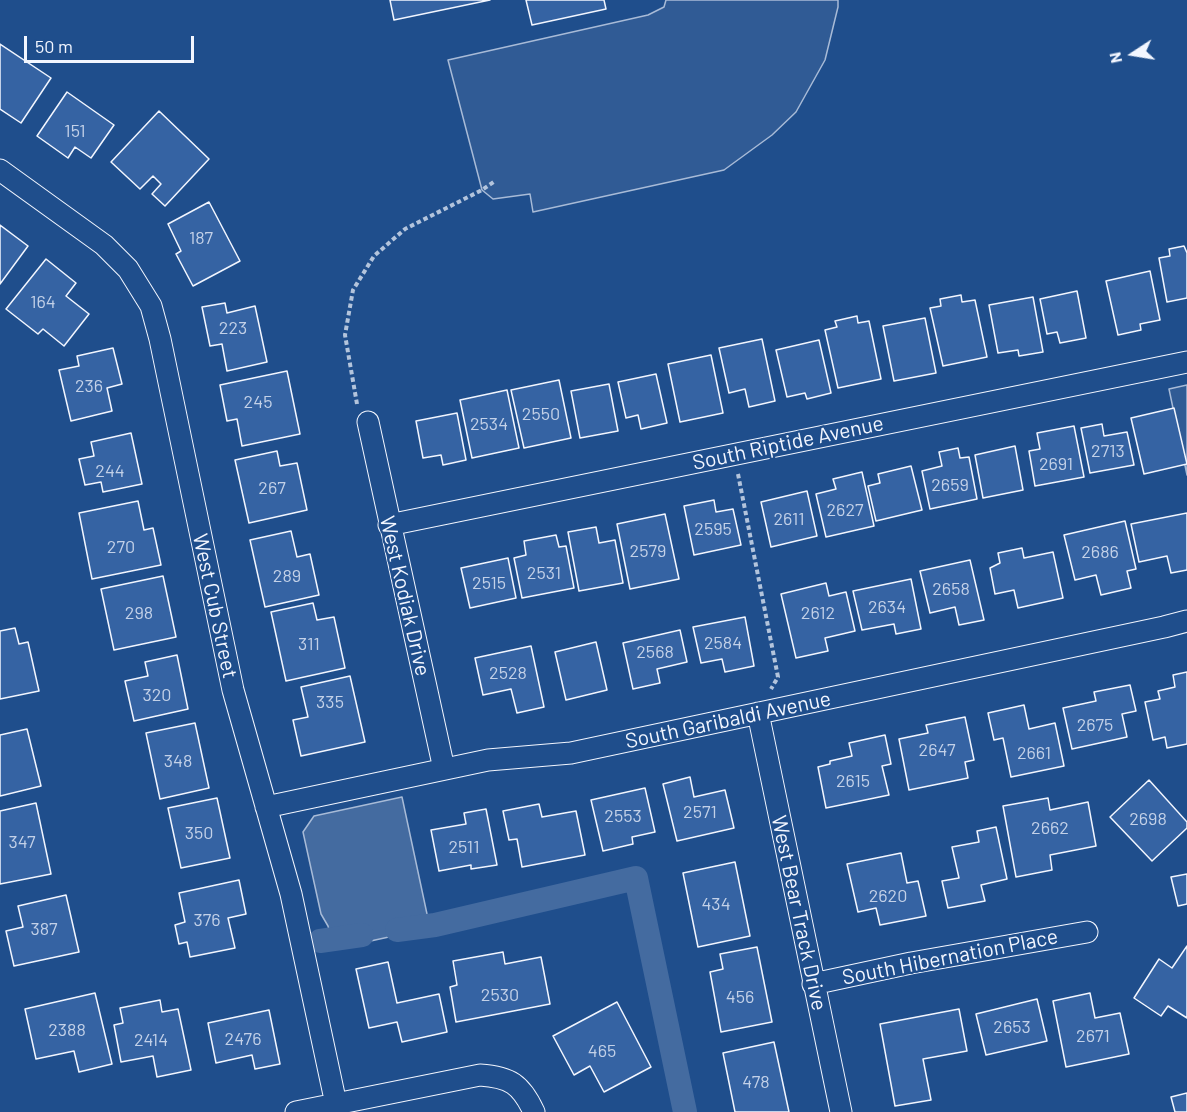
<!DOCTYPE html>
<html>
<head>
<meta charset="utf-8">
<style>
  body { margin:0 }
  #map { position:relative; width:1187px; height:1112px; overflow:hidden; background:#1f4e8c; font-family:Barlow,sans-serif }
  canvas { display:block }
  .north { position:absolute; left:1103px; top:24px; width:60px; height:60px; -webkit-text-stroke:4px #1f4e8c; paint-order:stroke; rotate:258deg; font-size:16px; font-weight:700; line-height:24px; text-align:center; color:#f2f6ff }
  .north::after { content:''; display:block; margin:auto; width:21px; height:27px; background:#f2f6ff; clip-path:polygon(50% 0,100% 100%,50% 72%,0 100%) }
  .scale { position:absolute; left:24px; top:36px; width:170px; height:27px; box-sizing:border-box; border:3px solid #f2f6ff; border-top:0; padding-left:8px; font-size:18px; line-height:21px; white-space:nowrap; color:#f2f6ff; -webkit-text-stroke:4px #1f4e8c; paint-order:stroke }
</style>
</head>
<body>
<div id="map">
<canvas width="1187" height="1112"></canvas>
<div class="north">N</div>
<div class="scale">50 m</div>
</div>
<script>
const g = document.querySelector('canvas').getContext('2d');
g.lineJoin = 'round';
function fillPath(path, color) { g.fillStyle = color; g.fill(path, 'evenodd'); }
function strokePath(path, color, width, dash) { g.strokeStyle = color; g.lineWidth = width; g.lineCap = dash ? 'butt' : 'round'; g.setLineDash(dash || []); g.stroke(path); }
function write(font, color, halo, rows, align = 'center') {
  g.font = font + ' Barlow,sans-serif'; g.lineWidth = 4.5; g.setLineDash([]); g.textBaseline = 'middle'; g.strokeStyle = halo; g.fillStyle = color; for (const [text, x, y, turn = 0] of rows) {
    g.save(); g.translate(x, y); g.rotate((+turn || 0) * Math.PI / 180); g.textAlign = isNaN(turn) ? turn : align; if (halo) g.strokeText(text, 0, 0); g.fillText(text, 0, 0); g.restore();
  }
}
const built = new Path2D(`
  M666,0H838V7L825,60L796,112L772,135L724,170L533,212L530,194L493,199L482,190L448,60L648,15L664,7Z
  M1187,385V475L1169,389Z`);
const water = new Path2D(`
  M402,797L430,928L334,949L328,926L321,914L303,832L314,816Z`);
const canal = new Path2D(`
  M397,930L435,925L636,878L685,1112
  M320,941L362,935`);
const building = new Path2D(`
  M390,0H490L394,20Z
  M526,0H604L606,9L532,25Z
  M0,44L51,78L21,123L0,109Z
  M67,92L114,125L91,158L75,147L68,158L37,136Z
  M159,111L209,159L165,206L152,194L161,184L153,176L140,189L111,162Z
  M209,202L240,261L193,286L176,254L181,251L168,224Z
  M0,225L28,246L0,284Z
  M1184,246L1187,253V298L1167,302L1159,258L1170,256L1169,249Z
  M46,259L76,283L66,296L89,314L64,346L43,329L38,334L6,309Z
  M1150,271L1160,320L1140,324L1141,330L1118,335L1106,281Z
  M1077,291L1086,338L1060,343L1057,332L1047,334L1040,299Z
  M961,295L962,302L975,300L987,357L943,366L930,308L941,306L940,299Z
  M1033,297L1043,352L1019,356L1018,350L998,353L989,305Z
  M225,303L227,313L255,306L267,362L227,371L222,344L210,346L202,307Z
  M857,316L858,323L869,321L881,379L838,388L825,330L837,327L835,321Z
  M925,318L936,373L894,381L883,326Z
  M762,339L775,401L749,407L745,389L729,393L719,348Z
  M819,340L831,393L807,399L805,393L787,397L776,350Z
  M113,348L122,384L107,388L112,411L71,421L59,370L79,366L77,356Z
  M711,355L723,413L680,422L668,364Z
  M287,371L300,434L242,446L237,419L227,421L220,385Z
  M656,374L667,423L641,429L638,415L626,418L618,382Z
  M559,380L571,438L524,448L511,390Z
  M609,384L618,431L580,438L571,391Z
  M507,390L519,448L472,458L460,400Z
  M1174,408L1187,464L1144,474L1131,418Z
  M457,413L466,460L443,465L441,455L423,458L416,421Z
  M1102,424L1104,436L1127,432L1134,465L1090,473L1081,428Z
  M1074,426L1084,477L1035,486L1029,451L1040,449L1037,433Z
  M131,433L142,484L103,492L101,482L85,485L79,459L94,456L91,442Z
  M1015,446L1023,490L983,498L975,455Z
  M958,448L960,458L969,457L977,499L930,509L922,471L942,466L939,452Z
  M277,451L280,466L297,463L307,510L249,523L235,460Z
  M911,466L922,510L876,521L868,486L880,483L878,474Z
  M862,472L874,526L826,537L816,494L836,489L833,479Z
  M807,491L817,536L771,547L761,502Z
  M714,500L716,512L733,509L741,545L694,555L684,506Z
  M138,501L144,530L153,528L161,565L92,579L79,513Z
  M1187,513V570L1171,573L1167,556L1139,562L1131,524Z
  M665,514L679,579L630,589L617,524Z
  M1125,521L1136,569L1127,571L1131,588L1101,595L1096,575L1075,580L1064,535Z
  M596,527L599,543L615,540L623,583L579,591L568,532Z
  M291,531L297,557L310,554L319,595L265,607L250,540Z
  M556,535L559,547L566,546L574,588L522,598L514,558L526,555L524,541Z
  M1022,548L1024,558L1053,552L1063,598L1018,608L1014,590L995,594L990,568L1000,563L998,553Z
  M508,558L516,598L470,608L461,568Z
  M970,560L984,620L959,625L955,607L930,613L920,571Z
  M163,576L176,637L114,650L101,589Z
  M911,579L921,629L896,634L894,624L862,630L853,591Z
  M826,583L829,596L846,592L855,631L825,638L828,651L796,658L781,594Z
  M313,603L317,620L334,617L345,668L286,681L271,612Z
  M745,617L754,666L725,672L722,659L701,663L693,627Z
  M15,628L19,644L28,642L39,691L0,699V631Z
  M680,630L687,662L657,669L660,683L633,689L623,643Z
  M596,642L607,690L566,700L555,652Z
  M531,646L544,707L517,713L511,689L483,695L475,658Z
  M177,655L188,709L134,721L125,681L148,676L145,662Z
  M1187,672V744L1167,748L1165,737L1153,740L1145,702L1160,699L1158,691L1175,687L1173,675Z
  M350,676L365,742L301,756L293,720L308,717L301,687Z
  M1130,685L1136,711L1122,714L1127,737L1072,749L1063,708L1096,701L1094,692Z
  M1024,705L1029,729L1055,723L1064,766L1011,777L1003,738L994,740L988,713Z
  M965,717L974,760L965,762L968,778L909,790L899,739L928,733L926,725Z
  M195,723L209,788L160,799L146,733Z
  M27,729L41,786L0,796V735Z
  M885,735L891,764L882,766L889,795L826,808L818,767L830,764V761L852,756L849,743Z
  M690,777L694,797L725,790L734,828L677,841L663,784Z
  M1149,780L1187,822V828L1152,861L1110,817Z
  M645,788L655,832L632,837L633,844L603,851L591,800Z
  M217,798L230,858L181,868L168,808Z
  M1048,798L1050,810L1088,802L1096,846L1050,855L1052,870L1016,877L1003,806Z
  M36,803L51,874L0,884V811Z
  M539,804L542,817L576,811L585,855L522,867L517,839L509,840L503,811Z
  M486,809L497,865L471,869V865L439,871L431,830L466,824L464,813Z
  M996,827L1007,879L981,885L985,901L948,908L942,881L959,878L952,847L979,842L977,831Z
  M901,853L907,883L918,881L926,916L880,925L876,908L858,912L847,864Z
  M735,862L750,936L698,947L683,873Z
  M1187,874V904L1178,906L1171,877Z
  M239,880L246,914L228,918L235,948L190,957L187,942L179,944L175,925L185,922L179,893Z
  M66,895L79,952L14,966L6,931L23,927L18,906Z
  M1187,946V1018L1168,1006L1161,1016L1134,998L1159,959L1172,968Z
  M757,947L772,1022L721,1032L710,972L723,969L720,954Z
  M503,952L505,964L541,957L550,1004L456,1022L450,987L457,985L453,961Z
  M388,962L397,1003L439,994L447,1032L402,1042L397,1022L369,1028L356,969Z
  M95,993L112,1064L79,1072L74,1051L36,1059L25,1009Z
  M1090,993L1095,1018L1120,1013L1129,1054L1066,1067L1053,1001Z
  M1037,999L1047,1041L986,1055L976,1014Z
  M160,1000L162,1012L178,1009L191,1070L157,1077L153,1056L121,1062L114,1025L123,1023L120,1008Z
  M617,1002L651,1067L604,1092L590,1066L574,1075L553,1036Z
  M959,1009L967,1051L923,1059L931,1100L895,1106L880,1024Z
  M269,1010L280,1064L255,1069L252,1055L216,1063L208,1023Z
  M774,1042L789,1112H735L723,1053Z
  M1187,1093V1112H1175L1171,1097Z`);
const path = new Path2D(`
  M357,404L345,335L353,290L374,256L405,229L482,190L495,181
  M738,474L778,677L771,689`);
const minor = new Path2D(`
  M0,170L104,245L128,269L151,306L160,339L233,690L291,894L336,1104
  M368,422L444,769
  M389,525L1187,362
  M758,713L841,1112
  M266,807L488,760L571,753L1164,627L1187,621
  M813,984L911,963L1087,932
  M296,1112L480,1075C510,1077 521,1084 534,1112`);
const numberNames = [
  ["151",75,131],
  ["187",201,238],
  ["164",43,302],
  ["223",233,328],
  ["236",89,386],
  ["245",258,402],
  ["2550",541,414],
  ["2534",489,424],
  ["2713",1108,451],
  ["2691",1056,464],
  ["244",110,471],
  ["2659",950,485],
  ["267",272,488],
  ["2627",845,510],
  ["2611",789,519],
  ["2595",713,529],
  ["270",121,547],
  ["2579",648,551],
  ["2686",1100,552],
  ["2531",544,573],
  ["289",287,576],
  ["2515",489,583],
  ["2658",951,589],
  ["2634",887,607],
  ["298",139,613],
  ["2612",818,613],
  ["2584",723,643],
  ["311",309,644],
  ["2568",655,652],
  ["2528",508,673],
  ["320",157,695],
  ["335",330,702],
  ["2675",1095,725],
  ["2647",937,750],
  ["2661",1034,753],
  ["348",178,761],
  ["2615",853,781],
  ["2571",700,812],
  ["2553",623,816],
  ["2698",1148,819],
  ["2662",1050,828],
  ["350",199,833],
  ["347",22,842],
  ["2511",464,847],
  ["2620",888,896],
  ["434",716,904],
  ["376",207,920],
  ["387",44,929],
  ["2530",500,995],
  ["456",740,997],
  ["2653",1012,1027],
  ["2388",67,1030],
  ["2671",1093,1036],
  ["2476",243,1039],
  ["2414",151,1040],
  ["465",602,1051],
  ["478",756,1082]
];
const streetNames = [
  ["South Riptide Avenue",788,443,-12],
  ["West Kodiak Drive",405,596,77],
  ["West Cub Street",215,606,78],
  ["South Garibaldi Avenue",728,720,-12],
  ["West Bear Track Drive",799,913,78],
  ["South Hibernation Place",950,957,-11]
];
fillPath(built, '#305b95');
strokePath(built, '#a8bbd7', 1.5);
fillPath(water, '#446ba0');
strokePath(water, '#a8bbd7', 1.5);
strokePath(canal, '#446ba0', 24);
fillPath(building, '#3563a3');
strokePath(building, '#f2f6ff', 1.5);
strokePath(minor, '#f2f6ff', 23);
strokePath(path, '#b3c4dc', 4, [4.5, 3]);
strokePath(minor, '#1f4e8c', 21);
write('18px', '#c3d1e8', null, numberNames);
write('21px', '#f2f6ff', '#1f4e8c', streetNames);
</script>
</body>
</html>
